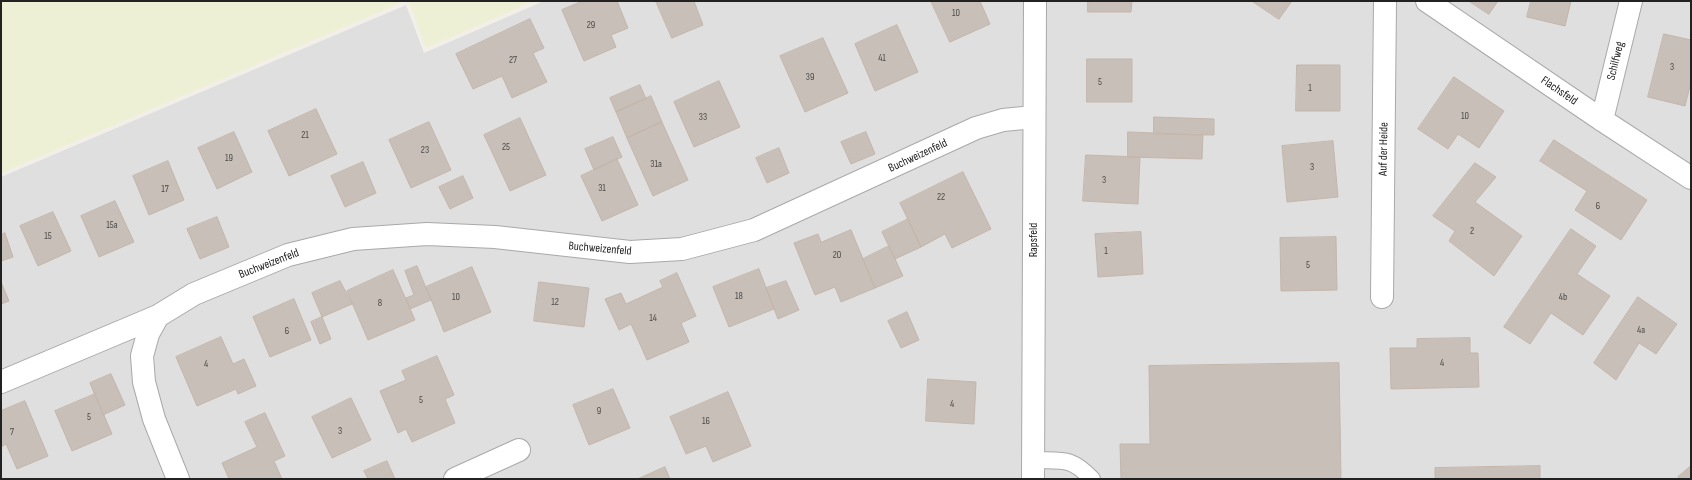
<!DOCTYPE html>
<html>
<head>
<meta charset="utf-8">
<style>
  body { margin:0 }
  #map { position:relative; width:1692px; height:480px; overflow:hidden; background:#f2efe9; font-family:"Sofia Sans Condensed",sans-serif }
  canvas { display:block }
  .frame { position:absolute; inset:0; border:2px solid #222; pointer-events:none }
</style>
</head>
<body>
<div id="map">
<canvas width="1692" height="480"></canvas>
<div class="frame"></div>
</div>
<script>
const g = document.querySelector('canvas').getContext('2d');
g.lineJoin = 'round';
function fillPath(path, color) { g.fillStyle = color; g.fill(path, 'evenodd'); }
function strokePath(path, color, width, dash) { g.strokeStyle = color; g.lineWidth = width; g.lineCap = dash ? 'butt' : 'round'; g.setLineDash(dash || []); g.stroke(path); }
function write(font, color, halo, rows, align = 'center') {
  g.font = font + ' "Sofia Sans Condensed",sans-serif'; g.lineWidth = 3; g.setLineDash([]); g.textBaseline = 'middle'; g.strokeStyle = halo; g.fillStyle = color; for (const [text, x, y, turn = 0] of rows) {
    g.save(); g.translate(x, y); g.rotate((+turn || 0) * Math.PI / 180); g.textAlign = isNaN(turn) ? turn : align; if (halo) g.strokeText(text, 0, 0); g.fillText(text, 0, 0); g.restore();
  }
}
const residential = new Path2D(`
  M544,1H1691V479H1V177L406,5L424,53Z`);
const farmland = new Path2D(`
  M1,1H405L1,173Z
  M409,1H534L426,48Z`);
const building = new Path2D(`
  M583,1H617L628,28L611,35L616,47L584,61L562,10Z
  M656,1H694L703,25L672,38Z
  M931,1H980L990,24L950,42Z
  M1088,1H1132L1131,12H1088Z
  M1252,1H1292L1279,19Z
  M1469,1H1498L1489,14Z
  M1531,1H1571L1565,26L1527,17Z
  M530,19L544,48L533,53L547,82L512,98L502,76L473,89L456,54Z
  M897,25L918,72L875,91L855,44Z
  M1664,34L1691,40V82L1685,106L1648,97Z
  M823,38L848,93L805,112L780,56Z
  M1087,59H1132V102H1087Z
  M1297,65H1340V111H1296Z
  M1454,77L1504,111L1479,148L1458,134L1448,149L1418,129Z
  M719,81L740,127L694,147L674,102Z
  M640,85L646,99L616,112L610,98Z
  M651,96L662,122L627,138L616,112Z
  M316,109L337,154L289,176L268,131Z
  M1154,117L1214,119V135L1154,134Z
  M520,118L546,175L510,191L484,135Z
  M429,122L451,170L411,188L389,140Z
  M662,122L688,180L653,196L627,138Z
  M234,132L252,172L217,189L198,148Z
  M866,132L875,154L851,164L841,142Z
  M1128,132L1203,135L1202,159L1128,157Z
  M613,137L622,157L594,170L585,149Z
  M1554,140L1647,200L1621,240L1575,210L1587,191L1540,161Z
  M1333,141L1338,197L1287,202L1282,146Z
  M779,148L789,173L767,183L756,158Z
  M1086,155L1140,157L1138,204L1083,201Z
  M617,159L638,205L602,221L581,176Z
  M168,161L184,200L149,215L133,176Z
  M363,162L376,193L345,207L331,176Z
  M1475,163L1496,177L1475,202L1522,236L1494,276L1449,241L1455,231L1433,216Z
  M963,172L991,229L952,248L945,234L921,247L900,203Z
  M463,176L473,198L450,209L439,187Z
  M115,201L134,242L99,257L81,216Z
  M53,212L71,251L38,266L20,226Z
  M217,217L229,247L200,259L187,229Z
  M908,219L921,247L895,259L882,232Z
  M1571,229L1596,246L1577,274L1610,296L1583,335L1551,313L1530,344L1504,327Z
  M851,230L875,288L841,302L835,287L815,295L794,243L818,234L821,242Z
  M1141,232L1143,274L1098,277L1095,234Z
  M5,233L13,257L1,261V235Z
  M1336,237L1337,290L1281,291L1280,238Z
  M889,246L903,276L875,288L863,259Z
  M417,266L431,300L410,309L406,298L414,295L405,271Z
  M472,267L491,312L444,332L426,287Z
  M759,269L774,309L729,327L713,287Z
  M393,270L415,320L368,340L347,291Z
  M677,273L696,316L681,323L689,342L647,360L631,324L619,330L605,299L621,293L626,304L663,287L660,281Z
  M340,281L352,304L322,317L312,293Z
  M786,281L799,310L778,319L766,288Z
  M1,282L9,301L1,304Z
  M539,282L589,288L584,327L534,321Z
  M1638,297L1677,324L1656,354L1639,343L1616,380L1594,363Z
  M294,299L311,340L270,357L253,317Z
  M907,312L919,340L901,348L888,321Z
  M322,317L331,339L320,344L311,322Z
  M221,337L233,364L244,359L256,386L238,394L236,389L197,406L176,357Z
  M1470,338V353H1478L1479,387L1391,389L1390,348H1417V339Z
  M437,356L454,395L445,399L455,423L412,442L406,429L398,433L380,391L406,380L402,371Z
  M1339,363L1341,479H1121L1120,444H1150L1149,366Z
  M111,374L125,405L103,415L90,383Z
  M928,379L976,382L974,424L926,421Z
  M613,389L630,428L589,445L573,405Z
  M728,392L751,446L713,462L706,446L686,454L670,417Z
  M95,394L112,434L72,451L55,411Z
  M351,398L371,440L332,458L312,417Z
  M25,401L48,456L17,469L6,444L1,447V411Z
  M265,413L285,456L274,461L282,479H229L222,463L257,447L245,422Z
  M387,461L395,479H368L364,471Z
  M1540,466V479H1435V468Z
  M1691,466V479H1679L1678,477Z
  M665,467L670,479H638Z`);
const lane = new Path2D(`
  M1033,460C1062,461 1070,456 1092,479`);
const street = new Path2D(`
  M1427,1L1602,120L1691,178
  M1602,120L1631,1
  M1382,297L1385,1
  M1,382L158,316
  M178,479L154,419L144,382L142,356L148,334L158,316L194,294L288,255L353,239L427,234L495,237L630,252L682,249L754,230L976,128L1003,120L1034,117
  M455,479L519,450
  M1033,479L1035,1`);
const numberNames = [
  ["10",956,13],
  ["29",591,25],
  ["41",882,58],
  ["27",513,60],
  ["3",1672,67],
  ["39",810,77],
  ["5",1100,82],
  ["1",1310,88],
  ["10",1465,116],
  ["33",703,117],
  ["21",305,135],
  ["25",506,147],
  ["23",425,150],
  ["19",229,158],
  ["31a",656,164],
  ["3",1312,167],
  ["3",1104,180],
  ["31",602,188],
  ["17",165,189],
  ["22",941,197],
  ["6",1598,206],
  ["15a",112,225],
  ["2",1472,231],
  ["15",48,236],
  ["1",1106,251],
  ["20",837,255],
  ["5",1308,265],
  ["18",739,296],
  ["10",456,297],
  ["4b",1563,297],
  ["12",555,302],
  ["8",380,303],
  ["14",653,318],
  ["4a",1641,330],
  ["6",287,331],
  ["4",1442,363],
  ["4",206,364],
  ["5",421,400],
  ["4",952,404],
  ["9",599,411],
  ["5",89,417],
  ["16",706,421],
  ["3",340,431],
  ["7",12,432]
];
const streetNames = [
  ["Schilfweg",1616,61,-76],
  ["Flachsfeld",1559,91,34],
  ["Auf der Heide",1384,149,-89],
  ["Buchweizenfeld",918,156,-25],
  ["Rapsfeld",1034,240,-90],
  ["Buchweizenfeld",600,249,5],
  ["Buchweizenfeld",269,264,-21]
];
fillPath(residential, '#e0dfdf');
fillPath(farmland, '#eef0d5');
fillPath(building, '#c7bfb8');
strokePath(building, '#c4b6ab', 1);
strokePath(lane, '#a9a9a9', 18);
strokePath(street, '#a9a9a9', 24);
strokePath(lane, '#fff', 16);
strokePath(street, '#fff', 22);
write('10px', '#4b4948', null, numberNames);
write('12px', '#222', '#fff', streetNames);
</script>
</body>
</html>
